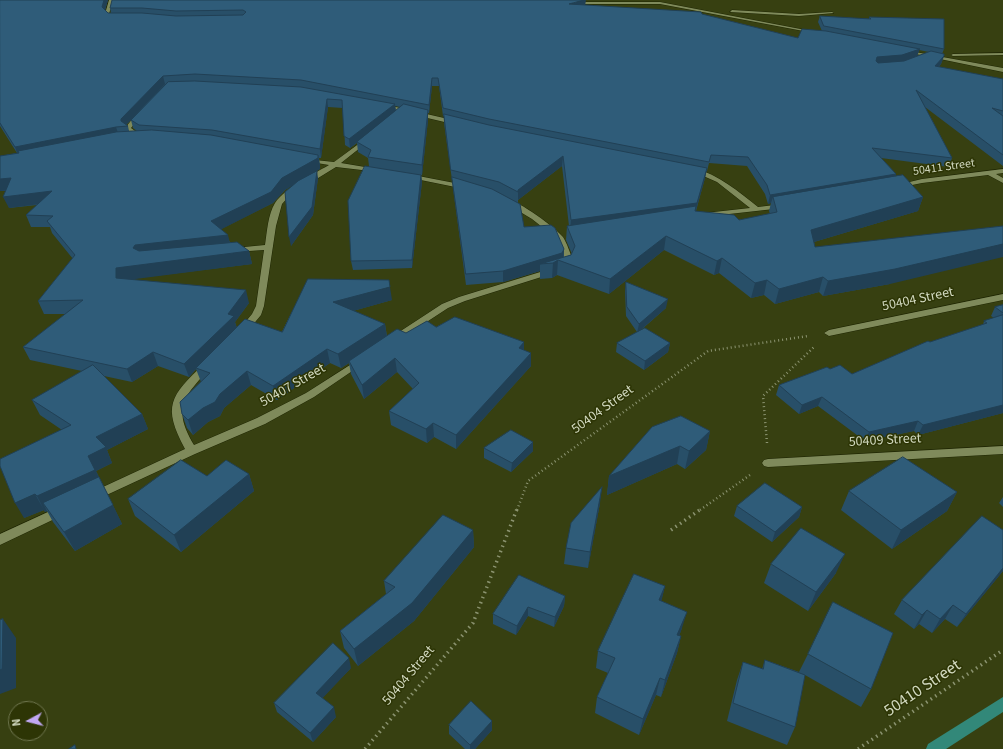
<!DOCTYPE html>
<html>
<head>
<meta charset="utf-8">
<style>
  body { margin:0 }
  #map { position:relative; width:1003px; height:749px; overflow:hidden; background:#374011; font-family:"Source Sans 3",sans-serif }
  canvas { display:block }
  .north { position:absolute; left:8px; top:701px; width:40px; height:40px; box-sizing:border-box; background:#2d3505; border:1px solid #6f764f; border-radius:50%; rotate:263deg; font-size:11px; font-weight:700; line-height:16px; text-align:center; color:#d1d8bf }
  .north::after { content:''; display:block; margin:auto; width:14px; height:18px; background:#c1a8f3; clip-path:polygon(50% 0,100% 100%,50% 72%,0 100%) }
</style>
</head>
<body>
<div id="map">
<canvas width="1003" height="749"></canvas>
<div class="north">N</div>
</div>
<script>
const g = document.querySelector('canvas').getContext('2d');
g.lineJoin = 'round';
function fillPath(path, color) { g.fillStyle = color; g.fill(path, 'evenodd'); }
function strokePath(path, color, width, dash) { g.strokeStyle = color; g.lineWidth = width; g.lineCap = dash ? 'butt' : 'round'; g.setLineDash(dash || []); g.stroke(path); }
function write(font, color, halo, rows, align = 'center') {
  g.font = font + ' "Source Sans 3",sans-serif'; g.lineWidth = 3; g.setLineDash([]); g.textBaseline = 'middle'; g.strokeStyle = halo; g.fillStyle = color; for (const [text, x, y, turn = 0] of rows) {
    g.save(); g.translate(x, y); g.rotate((+turn || 0) * Math.PI / 180); g.textAlign = isNaN(turn) ? turn : align; if (halo) g.strokeText(text, 0, 0); g.fillText(text, 0, 0); g.restore();
  }
}
const stream = new Path2D(`
  M1003,697V712L946,749H926L928,744Z`);
const pathFar1 = new Path2D(`
  M767,443L763,396L815,346
  M517,510L528,481L708,351L808,336
  M700,510L750,475`);
const path = new Path2D(`
  M671,530L701,509
  M365,749L473,623L517,509
  M858,749L1003,650`);
const minor = new Path2D(`
  M109,0H113L109,14L111,16H119V18H108L105,14Z
  M555,0L578,2H660L816,32L814,33L660,4H578Z
  M732,10L799,14L832,12L834,13L799,16L730,12Z
  M904,50L1003,68V72L906,52Z
  M1003,53V55L953,56L951,55L953,54Z
  M383,104L457,121L460,123L457,125L381,107L380,106Z
  M140,111L143,113L131,128L142,136L143,137L140,139L125,128L138,112Z
  M368,137L370,138V140L341,163L377,169L380,171L379,172L336,167L289,196L282,204L276,226L264,306L261,315L246,333H240L238,331L252,314L256,306L264,250L234,252L230,250L234,248L265,245C267,232 268,214 275,203C286,187 312,175 329,165L305,161V159L334,162Z
  M694,168C719,175 738,191 758,207L783,204L787,206L783,208L702,217V213H705L750,208L717,182L692,171V169Z
  M1003,169V173L996,174L1003,178V183L988,175L922,183L897,188L893,186L922,179Z
  M408,174L465,185L469,187L465,189L406,177V175Z
  M507,200C517,199 556,228 563,237C567,243 570,253 573,260L570,268L465,301L448,308L396,342H390L388,340L390,338L442,304L459,297L563,265L565,260L556,238L532,219L507,204Z
  M1003,294V300L829,336L824,333L829,330Z
  M361,358L366,361L364,363L314,397L265,424L195,454L98,499L94,500L90,499L88,496L90,493L185,449C162,406 170,396 204,364H210L212,366C207,373 200,378 195,385C176,406 181,423 194,445L257,418L306,393Z
  M1003,446V454L768,467L764,466L762,463L764,460L768,459Z
  M61,506L65,508L67,511L65,514L0,545V534Z`);
const wall = new Path2D(`
  M0,0H108L105,10L108,13H111L110,8L585,5L702,14L798,38L822,31L818,22L820,16L869,19V17L944,49L942,54L944,56L941,64L939,67L1003,79V166L925,107L952,158L949,167L881,158L896,174L895,177L923,197L918,211L814,242L815,247L890,284L823,296L819,292L775,304L764,295L751,298L719,273L714,275L664,250L609,294L557,275L552,278L540,279V271L503,282L466,285L453,188V180H452L444,123V116H443L439,86H432L429,113H428V120L422,175H421L422,182L412,268L353,270L351,261L369,166L368,158L358,152L357,143L350,148L345,145L343,108L328,107L321,158H319L320,166V169L312,173L318,178L313,215L291,246L296,183L285,190L273,203L221,229L230,242L249,251L252,264L130,279L249,303L235,322L237,328L282,332L308,279L392,300L353,311L385,324L387,336L406,333L436,327L531,353V366L456,449L434,437L427,443L391,425L389,411L413,389L397,372L364,399L351,374L349,363L341,368L330,363L277,400L251,385L224,408L220,416L208,422L193,435L187,428L182,414L201,382L196,369L189,377L158,366L132,382L104,376L142,414L148,429L107,450L112,463L96,471L122,524L75,551L53,522L47,511L45,512L44,510L24,518L62,430L40,415L32,400L82,371L30,360L23,347L66,314H44L38,301L73,259L52,233L50,227H31L26,215L37,205L9,208L6,191H0V156L17,153L0,126ZM919,50L929,52L917,56ZM166,83L133,117L165,84ZM395,106L400,107L396,111ZM131,120L133,128L137,131H129L128,126L126,125ZM709,163L747,166L765,194L768,204L771,203L769,211L770,214L739,220L696,211L705,178L706,171H707ZM562,166L569,226H567L566,240L572,254L571,255L564,257V249L524,227L518,203V200Z
  M626,282L666,308L641,330L670,343L668,352L644,370L616,352L617,343L637,332L626,316L625,291Z
  M1003,305V413L918,435L914,431L865,441L818,406L799,414L776,395L779,385L830,369L852,374L930,342L983,325L984,321L994,318L991,316L995,307Z
  M710,431L706,450L685,469L677,464L607,495L609,476Z
  M484,448L533,451L511,472L484,458Z
  M249,474L254,491L181,552L135,516L128,499L207,476Z
  M849,491L957,492L947,511L892,549L841,510Z
  M1003,497V507L999,503Z
  M600,503L588,568L564,564L566,548Z
  M737,506L802,507L799,517L772,542L734,516Z
  M473,530L474,547L414,621L358,666L344,648L340,631L386,594L384,581Z
  M771,564L836,573L808,611L764,583Z
  M1003,571L957,627L945,619L932,633L919,624L914,629L894,614L902,600Z
  M665,586L661,601L682,628L679,636H681L677,653L661,697L656,695L639,735L595,713L597,697L608,673L596,668L598,651Z
  M565,596L564,606L554,627L528,616L516,635L493,624V614Z
  M808,654L871,689L861,707L805,675L795,727L787,745L727,721L737,680L743,662L762,669L765,660L802,673L799,672Z
  M351,668L322,698L336,717L313,742L277,712L274,703Z
  M449,725L492,730L475,749H465L449,734Z`);
const shadedWall = new Path2D(`
  M104,0H108L104,14L102,7Z
  M584,0H586L585,6L569,4Z
  M920,49L917,56L900,63L874,68L877,57Z
  M944,56L941,64L933,74L935,66Z
  M163,76L165,84L124,127L121,121V119Z
  M432,78V86L429,113V105Z
  M327,99L328,107L321,158L320,149Z
  M395,104L396,112L350,148L349,139Z
  M428,110V120L422,175V165Z
  M116,127L119,136L18,156L15,147Z
  M318,155L320,166V169L285,190L273,203L214,233L211,221L282,178Z
  M563,156L562,166L518,200V190Z
  M707,168L705,178L695,213L570,231L571,220Z
  M317,171L318,178L313,215L291,246L289,237Z
  M896,174L893,183L773,197L771,203L768,204L770,195Z
  M421,175L422,182L412,268V260Z
  M11,178L15,190L0,191V179Z
  M52,191L56,202L9,208L3,197Z
  M923,197L918,211L807,244L811,230Z
  M228,235L231,247L138,260L133,248L135,245Z
  M666,236L664,250L609,294L610,279Z
  M1003,244V257L890,284L823,296L828,281Z
  M564,249L563,260H558L557,275L552,278L553,263L540,264V271L503,282V271Z
  M249,251L252,264L120,281L116,278V268Z
  M722,258L719,273L714,275L717,261Z
  M823,277L819,292L775,304L779,289Z
  M767,280L764,295L751,298L755,283Z
  M390,287L392,300L335,316L333,302Z
  M246,290L249,303L235,322L237,329L196,368V369L189,377L184,364L228,314Z
  M668,299L666,308L637,333L639,324Z
  M385,324L387,338L349,361V363L341,368L338,354Z
  M524,342V356L519,348Z
  M670,343L668,352L644,370L645,361Z
  M327,349L330,363L277,400L273,386Z
  M153,352L158,366L132,382L127,369Z
  M531,353V366L456,449V435Z
  M395,358L397,372L364,399L362,385Z
  M247,371L251,385L224,408L220,416L208,422L193,435L188,420Z
  M822,397L818,406L799,414L802,405Z
  M1003,405V413L918,435L923,425Z
  M142,414L148,429L107,450L112,463L96,471L103,485L43,503L47,511L45,512L37,496L96,437Z
  M918,421L914,431L865,441L869,432Z
  M433,423L434,437L427,443L426,429Z
  M710,431L706,450L685,469L689,451Z
  M533,442V451L511,472L512,463Z
  M680,446L677,464L607,495L609,476Z
  M249,474L254,491L181,552L174,535Z
  M602,487L600,503L588,568L590,552Z
  M957,492L947,511L892,549L901,530Z
  M35,494L44,510L24,518L15,503Z
  M113,505L122,524L75,551L64,532Z
  M802,507L799,517L772,542L775,532Z
  M473,530L474,547L414,621L358,666L354,649Z
  M845,554L836,573L808,611L816,592Z
  M1003,568V571L957,627L966,614Z
  M665,586L661,603L659,600Z
  M565,596L564,606L554,627L555,617Z
  M953,605L945,619L932,633L940,619Z
  M528,607V616L516,635L517,626Z
  M927,610L919,624L914,629L922,615Z
  M687,612L682,628L673,652L677,635Z
  M3,619L16,638V688L0,694V670Z
  M681,636L677,653L661,697L665,680Z
  M349,658L351,668L319,702L316,693Z
  M660,678L656,695L639,735L643,719Z
  M334,707L336,717L313,742L310,733Z
  M492,721V730L475,749H470V745Z`);
const building = new Path2D(`
  M0,0H104L102,7L108,13H142L176,16L243,15L246,12L243,10L176,11L142,8H110L112,0H584L569,4L701,12L702,14L798,38L802,29L826,31L920,49L902,55L877,57L876,61L878,63L904,61L931,51L944,54V56L935,66L1003,79V111L992,108L1003,116V155L916,90L952,158L872,148L896,174L770,195L767,185L748,157L711,155L709,162L489,119L443,108L438,78H432L429,105L301,80L195,74L163,76L121,119V121L128,126L116,127L15,147L0,123Z
  M820,16L871,19L869,17L944,19V49L824,26Z
  M195,81L301,87L395,104L349,139L344,136L342,100L327,99L320,149L212,130L139,125L131,120L168,82Z
  M404,104L428,110L422,165L368,157L371,150L357,142Z
  M444,114L489,125L707,168L697,203L571,220L563,156L518,190V192L499,182L451,170Z
  M152,130L211,135L318,155V158L282,178L271,192L211,221L228,235L135,245L133,248L139,251L237,242L249,251L116,268V278L246,290L228,314L234,316L184,364L153,352L127,369L23,347L83,300L38,301L75,255L47,221L53,216L26,215L52,191L3,197L11,178L0,179V156L19,153L18,151L116,132Z
  M365,166L421,175L412,260L351,261L348,201Z
  M317,171L312,207L289,237L285,192L298,181Z
  M903,175L923,197L811,230L815,247L1003,226V244L895,269L828,281L823,277L779,289L767,280L755,283L722,258L717,261L666,236L610,279L558,260L553,263L540,264L571,255L575,246L567,226L696,206L695,211L734,215L739,220L777,212L773,197Z
  M452,177L492,189L520,204L524,227L551,225L555,228L564,249L562,253L503,271L466,274Z
  M308,279L389,280L390,287L333,302L385,324L338,354L327,349L273,386L247,371L220,394L215,402L203,408L188,420L182,414L180,402L210,373L196,368L245,319L282,332Z
  M626,282L668,299L639,324L627,307Z
  M1003,305V313L995,307Z
  M1003,315V405L923,425L918,421L869,432L822,397L802,405L779,385L827,367L830,369L840,365L852,374L928,341L930,342L987,323L984,321Z
  M455,317L524,342L519,348L531,353L456,435L433,423L426,429L389,411L419,383L395,358L362,385L349,361L397,329L406,333L427,321L436,327Z
  M645,328L670,343L645,361L617,343Z
  M93,365L142,414L96,437L106,447L88,456L95,470L37,496L35,494L15,503L0,466V459L71,425L32,400Z
  M681,416L710,431L689,451L680,446L609,476L652,427Z
  M511,430L533,442L512,463L484,448Z
  M903,457L957,492L901,530L849,491Z
  M181,460L207,476L226,460L249,474L174,535L128,499Z
  M99,477L113,505L64,532L43,503Z
  M765,483L802,507L775,532L737,506Z
  M602,487L590,552L566,548L571,523Z
  M443,515L473,530L412,603L354,649L340,631L395,587L384,581Z
  M982,516L1003,530V568L966,614L953,605L940,619L927,610L922,615L902,600Z
  M801,528L845,554L816,592L771,564Z
  M634,574L665,586L659,600L687,612L677,635L681,636L665,680L660,678L643,719L597,697L615,658L598,651Z
  M519,575L565,596L555,617L528,607L517,626L493,614Z
  M833,602L893,633L871,689L808,654Z
  M3,619L2,669L0,670V620Z
  M333,643L349,658L316,693L334,707L310,733L274,703Z
  M765,660L805,675L795,727L733,703L743,662L763,669Z
  M471,701L492,721L470,745L449,725Z
  M75,745L76,749H69Z`);
const farStreetnames = [
  ["50411 Street",944,168,-8]
];
const streetNames = [
  ["50404 Street",918,300,-12],
  ["50407 Street",293,386,-30],
  ["50404 Street",603,410,-36],
  ["50409 Street",885,441,-3],
  ["50404 Street",409,676,-50]
];
const nearStreetnames = [
  ["50410 Street",923,689,-34]
];
fillPath(stream, '#328879');
strokePath(minor, '#1f2603', 1);
strokePath(pathFar1, '#8b9370', 2.5, [1, 3]);
strokePath(path, '#8b9370', 3.5, [1.5, 4]);
fillPath(minor, '#7f8a5b');
fillPath(wall, '#284f68');
fillPath(shadedWall, '#214055');
fillPath(building, '#2f5c79');
strokePath(building, '#214055', 1);
write('12px', '#d1d8bf', '#2d3505', farStreetnames);
write('14px', '#d1d8bf', '#2d3505', streetNames);
write('17px', '#d1d8bf', '#2d3505', nearStreetnames);
</script>
</body>
</html>
